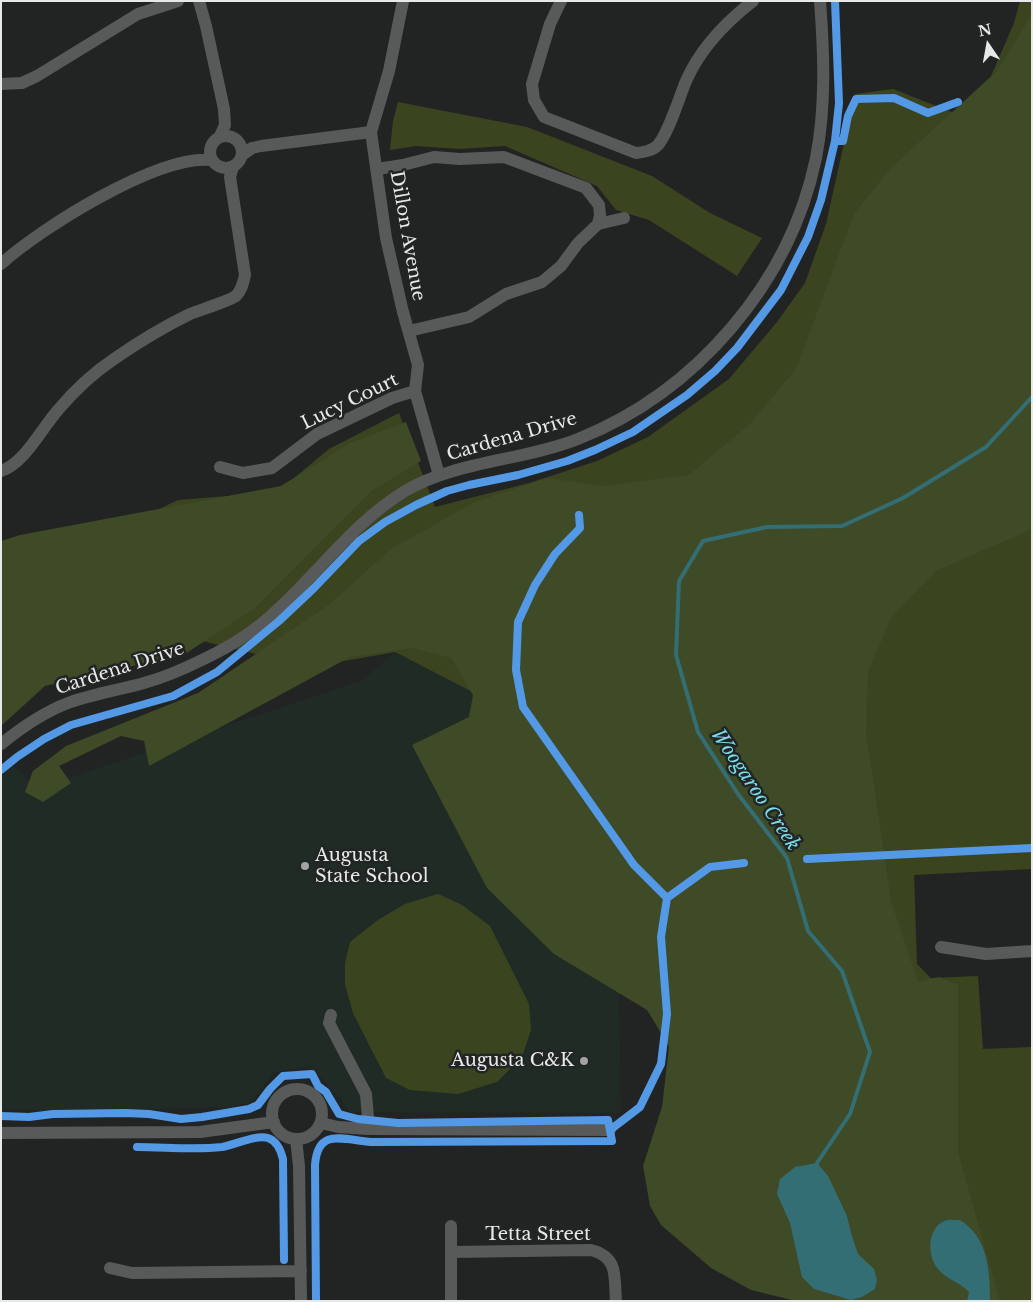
<!DOCTYPE html>
<html>
<head>
<meta charset="utf-8">
<style>
  body { margin:0 }
  #map { position:relative; width:1033px; height:1302px; overflow:hidden; background:#222423; font-family:"Libre Baskerville",serif }
  canvas { display:block }
  .frame { position:absolute; inset:0; border:2px solid #e6e9e7; pointer-events:none }
  .north { position:absolute; left:963px; top:20px; width:50px; height:50px; -webkit-text-stroke:4px #212523; paint-order:stroke; rotate:348deg; font-size:14px; font-weight:700; line-height:20px; text-align:center; color:#e6e9e7 }
  .north::after { content:''; display:block; margin:auto; width:18px; height:22px; background:#e6e9e7; clip-path:polygon(50% 0,100% 100%,50% 72%,0 100%) }
</style>
</head>
<body>
<div id="map">
<canvas width="1033" height="1302"></canvas>
<div class="frame"></div>
<div class="north">N</div>
</div>
<script>
const g = document.querySelector('canvas').getContext('2d');
g.lineJoin = 'round';
function fillPath(path, color) { g.fillStyle = color; g.fill(path, 'evenodd'); }
function strokePath(path, color, width, dash) { g.strokeStyle = color; g.lineWidth = width; g.lineCap = dash ? 'butt' : 'round'; g.setLineDash(dash || []); g.stroke(path); }
function write(font, color, halo, rows, align = 'center') {
  g.font = font + ' "Libre Baskerville",serif'; g.lineWidth = 5; g.setLineDash([]); g.textBaseline = 'middle'; g.strokeStyle = halo; g.fillStyle = color; for (const [text, x, y, turn = 0] of rows) {
    g.save(); g.translate(x, y); g.rotate((+turn || 0) * Math.PI / 180); g.textAlign = isNaN(turn) ? turn : align; if (halo) g.strokeText(text, 0, 0); g.fillText(text, 0, 0); g.restore();
  }
}
const built = new Path2D(`
  M395,652L486,699L618,914L621,1113L351,1112L311,1066L274,1072L251,1102L231,1107L69,1111L1,1109V775L12,765L38,788L361,681Z`);
const green = new Path2D(`
  M1020,1H1032V869L914,875L917,964L931,978L978,976L983,1049L1032,1047V1301H864L486,699L395,652L310,667L190,638L1,573L138,519L178,500L277,492L329,449L399,413L435,507L529,483L597,461L648,437L729,379L777,322L805,283L826,224L855,94L893,89L972,120L1014,23Z
  M398,102L527,127L652,176L710,213L762,238L737,276L649,220L616,210L597,186L505,146L459,149L416,146L390,150L393,121Z
  M438,894L462,905L490,926L529,1004L531,1030L522,1057L497,1082L458,1094L410,1090L386,1078L353,1013L345,984V963L350,942L378,920L405,904Z`);
const forest = new Path2D(`
  M1032,14V529L936,571L892,616L868,672L866,732L891,901L918,982L939,977L958,985V1152L1000,1301H796L751,1290L711,1268L661,1225L650,1206L643,1166L662,1107L669,1046L647,1010L554,954L487,888L412,745L469,717L473,695L451,658L412,648L350,657L149,766L144,741L121,736L59,766L71,783L43,802L25,792L33,771L66,746L198,693L330,604L391,549L475,502L547,478L604,486L689,475L751,423L796,369L854,214L892,167L997,71Z
  M406,422L421,461L370,492L255,608L185,654L45,686L1,726V541L20,535L281,486L350,443Z`);
const water = new Path2D(`
  M817,1163L828,1176L847,1216L851,1233L858,1254L874,1269L877,1280L875,1289L862,1297L851,1300L814,1289L802,1277L790,1223L777,1194L780,1179L795,1167Z
  M960,1220C988,1237 990,1271 990,1301H967L969,1292C958,1281 947,1280 938,1269C927,1256 927,1229 944,1221C949,1219 955,1220 960,1220Z`);
const stream = new Path2D(`
  M817,1166V1163L850,1114L870,1052L842,971L808,931L787,858L738,794L698,732L676,655L679,581L703,541L767,527L842,526L903,498L986,447L1032,397`);
const minor = new Path2D(`
  M199,1L206,26L224,109L225,125L220,136
  M403,1L389,71L371,132L386,238L403,312L418,365L415,391L439,475
  M561,1L550,24L532,84L534,100L544,117L636,153C644,152 652,151 658,145C669,132 679,98 686,81C700,49 726,22 753,1
  M1,84L22,83L37,76L138,14L178,1
  M210 152a16 16 0 1 1 32 0a16 16 0 1 1-32 0Z
  M242,155L252,148L261,146L371,132
  M377,169L403,165L434,157L460,159L504,157L586,188L599,205L600,215L598,224
  M1,264C41,228 157,155 211,160
  M409,331L469,317L506,294L542,282L561,266L578,243L598,224L624,218
  M220,467L243,473L272,468L317,434L392,398L415,391
  M1,471C24,464 42,428 58,410C74,391 93,373 114,359C140,341 161,328 190,314C200,310 229,301 236,296C242,290 243,283 245,275L230,177L233,167
  M1,744C21,728 44,712 68,703C93,694 119,690 144,683C166,677 186,668 206,658C231,646 256,630 276,611C320,571 353,523 405,491C456,461 522,461 578,439C696,392 790,283 816,158C826,106 824,54 820,1
  M941,947L986,954L1032,951
  M331,1015L329,1023L366,1094L369,1129
  M272 1114a25 25 0 1 1 50 0a25 25 0 1 1-50 0Z
  M321,1123L338,1127L369,1129L610,1130
  M1,1133L200,1132L274,1122
  M296,1139L299,1166L301,1301
  M451,1226V1301
  M452,1252L591,1250C619,1257 614,1277 616,1301
  M110,1268L132,1273L301,1271`);
const cycleway = new Path2D(`
  M835,141H843L848,116L856,99L894,98L928,113L958,102
  M579,515L580,528L555,554L535,585L518,622L516,670L523,707L634,865L667,898
  M1,770L17,757L44,739L71,725L173,696L217,672L279,621L314,588L359,541L385,522L416,505L447,491L469,485L518,475L567,461L595,450L633,432L687,395L715,371L737,348L781,290L808,237L821,200L835,141L839,103L835,1
  M807,859L1032,848
  M1,1116L29,1117L53,1114L126,1113L149,1114L181,1119L202,1117L249,1109L258,1105L270,1089L283,1076L312,1074L318,1086L326,1092L339,1114L358,1119L398,1123L608,1120L612,1141L371,1142C343,1140 318,1127 315,1165L316,1301
  M610,1130L640,1107L661,1064L667,1014L661,937L667,898L710,867L744,863
  M137,1147C164,1147 195,1150 222,1147C235,1145 256,1134 268,1138C277,1141 281,1151 283,1159L284,1260`);
const markers = [
  [305,866,5,"#a1a4a2"],
  [584,1061,5,"#a1a4a2"]
];
const streetNames = [
  ["Dillon Avenue",407,236,80],
  ["Lucy Court",350,402,-26],
  ["Cardena Drive",512,437,-16],
  ["Cardena Drive",120,669,-18],
  ["Tetta Street",538,1235]
];
const poiNames = [
  ["Augusta",315,856],
  ["State School",315,877],
  ["Augusta C&K",574,1061,"right"]
];
const waterNames = [
  ["Woogaroo Creek",755,790,56]
];
fillPath(built, '#212b26');
fillPath(green, '#3a4520');
fillPath(forest, '#3f4a26');
fillPath(water, '#346e75');
strokePath(stream, '#346e75', 4);
strokePath(minor, '#585a59', 12);
strokePath(cycleway, '#5399e6', 8);
for (const [x, y, r, color] of markers) { const dot = new Path2D(); dot.arc(x, y, r, 0, 2 * Math.PI); g.fillStyle = color; g.fill(dot); strokePath(dot, '#212523', 2); }
write('18px', '#e6e9e7', '#212523', streetNames);
write('18px', '#e6e9e7', '#212523', poiNames, 'left');
write('italic 19px', '#78dcea', '#212523', waterNames);
</script>
</body>
</html>
